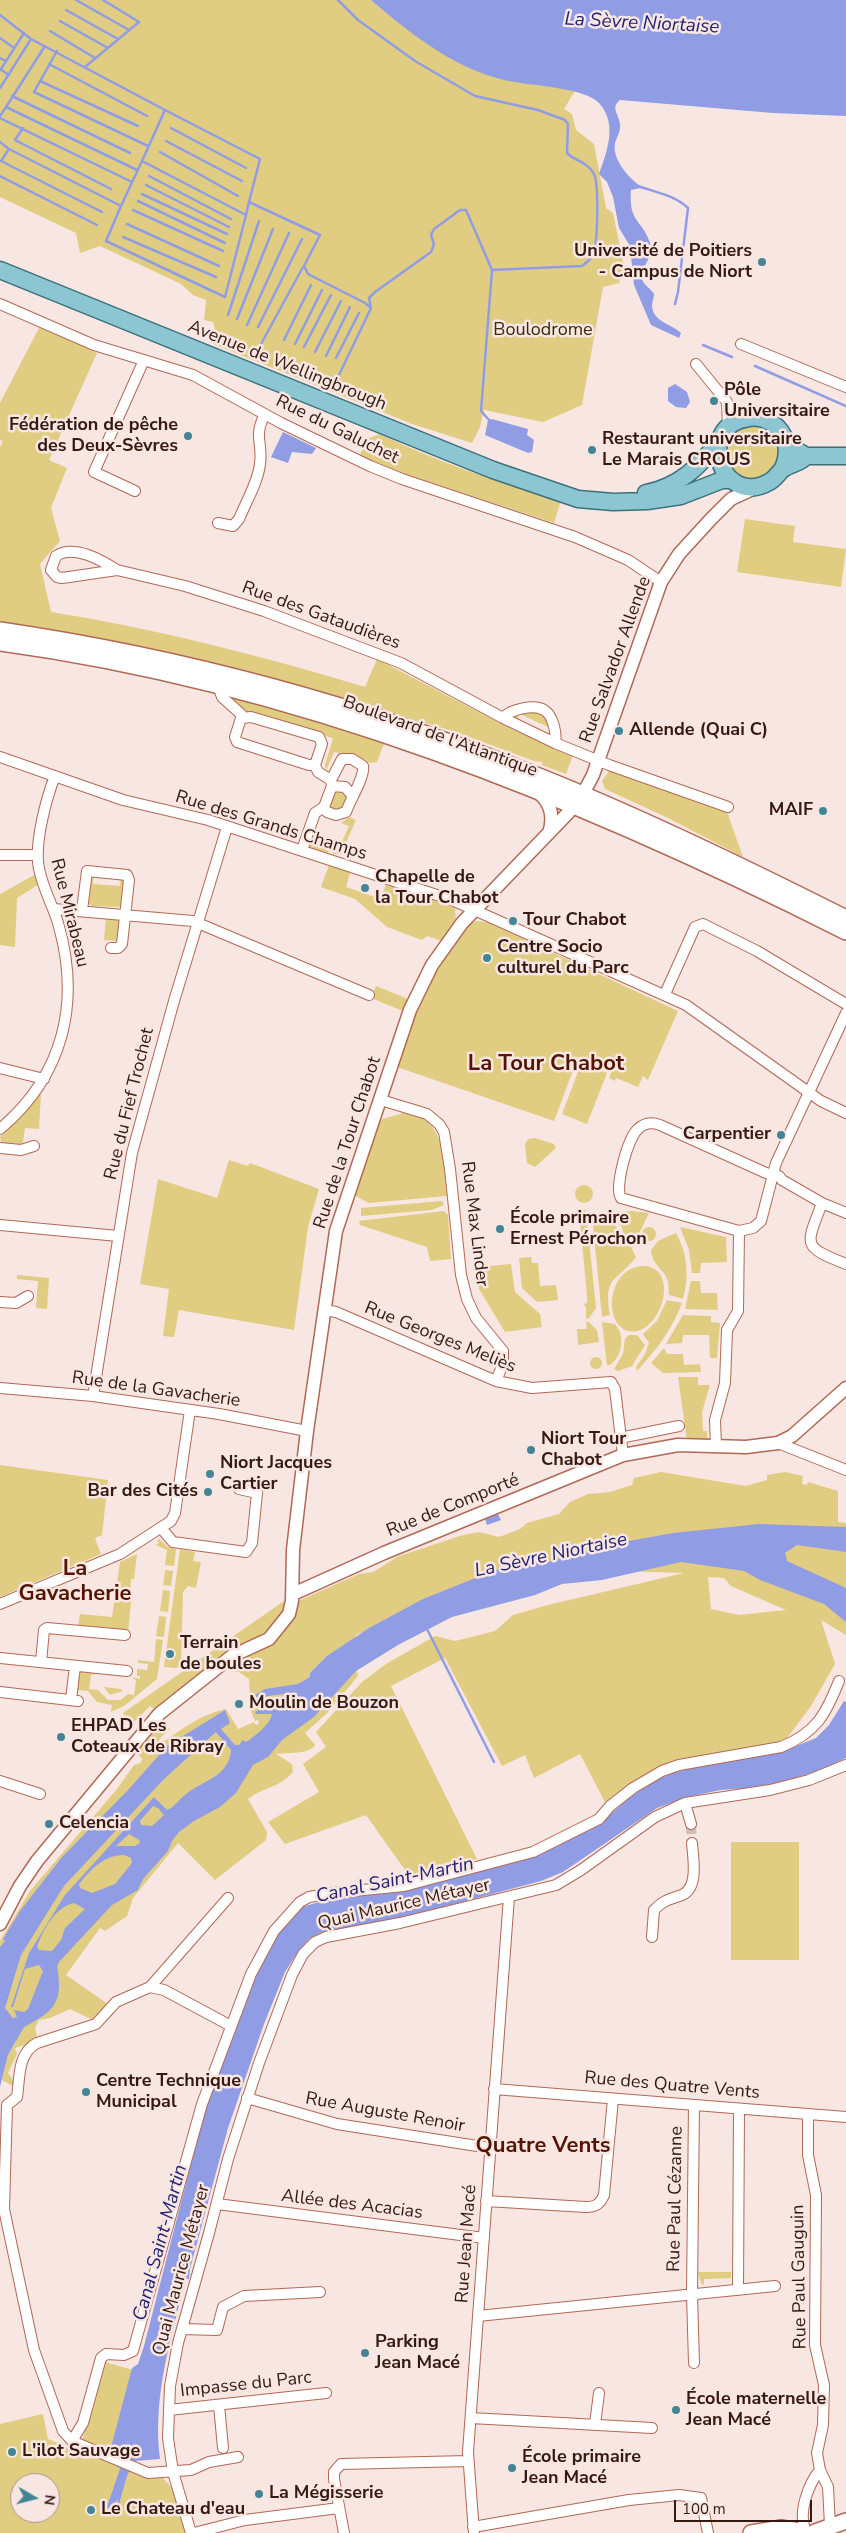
<!DOCTYPE html>
<html>
<head>
<meta charset="utf-8">
<style>
  body { margin:0 }
  #map { position:relative; width:846px; height:2533px; overflow:hidden; background:#f7e6e1; font-family:"Nunito Sans",sans-serif }
  canvas { display:block }
  .north { position:absolute; left:10px; top:2473px; width:50px; height:50px; box-sizing:border-box; background:#f7e6e1; border:1px solid #aa948e; border-radius:50%; rotate:98deg; font-size:14px; font-weight:700; line-height:20px; text-align:center; color:#361911 }
  .north::after { content:''; display:block; margin:auto; width:18px; height:22px; background:#428595; clip-path:polygon(50% 0,100% 100%,50% 72%,0 100%) }
  .scale { position:absolute; left:674px; top:2500px; width:138px; height:22px; box-sizing:border-box; border:2px solid #361911; border-top:0; padding-left:6px; font-size:15px; line-height:18px; white-space:nowrap; color:#361911; -webkit-text-stroke:4px #f7e6e1; paint-order:stroke }
</style>
</head>
<body>
<div id="map">
<canvas width="846" height="2533"></canvas>
<div class="north">N</div>
<div class="scale">100 m</div>
</div>
<script>
const g = document.querySelector('canvas').getContext('2d');
g.lineJoin = 'round';
function fillPath(path, color) { g.fillStyle = color; g.fill(path, 'evenodd'); }
function strokePath(path, color, width, dash) { g.strokeStyle = color; g.lineWidth = width; g.lineCap = dash ? 'butt' : 'round'; g.setLineDash(dash || []); g.stroke(path); }
function write(font, color, halo, rows, align = 'center') {
  g.font = font + ' "Nunito Sans",sans-serif'; g.lineWidth = 5; g.setLineDash([]); g.textBaseline = 'middle'; g.strokeStyle = halo; g.fillStyle = color; for (const [text, x, y, turn = 0] of rows) {
    g.save(); g.translate(x, y); g.rotate((+turn || 0) * Math.PI / 180); g.textAlign = isNaN(turn) ? turn : align; if (halo) g.strokeText(text, 0, 0); g.fillText(text, 0, 0); g.restore();
  }
}
const green = new Path2D(`
  M0,0H629L564,109L572,114L576,130L594,144L606,208L613,213L624,266L619,283L603,287L582,405L543,422L484,410L480,427L472,443L412,424L213,344L215,331L213,322L204,320L206,300L193,295L181,284L100,246L80,253L76,233L0,197Z
  M40,326L97,353L49,460L67,468L51,508L60,541L40,564L51,612C158,629 262,656 365,687L377,659L515,731L573,755L566,774L542,765V762L534,761L453,731L297,686L154,650L0,623V447L3,441L0,440V403Z
  M725 452a27 27 0 1 1 54 0a27 27 0 1 1-54 0Z
  M380,434C438,462 499,483 561,500L554,523L395,471L359,456L369,438Z
  M745,519L795,526L793,542L846,549L841,587L737,572Z
  M229,697L256,702L385,741L377,762C361,766 350,754 334,752L326,771L325,765L333,738L244,715Z
  M541,712L553,731L551,735H548L550,728L520,714L517,720L515,716L518,713Z
  M609,771L727,812L743,857L668,818L605,789L602,781Z
  M340,788L348,798L344,809L333,812L328,806L332,791Z
  M349,817L356,820L341,854H333V849L340,846L349,826L341,823Z
  M312,842L330,848L328,853L309,847Z
  M329,865L350,873L346,887L381,899L386,884L455,908L456,920L442,941L427,936L422,940L387,927L355,899L321,887Z
  M36,874L39,884L17,898L15,947L0,945V894Z
  M94,874L93,884L120,886L121,876L125,878L121,907L92,906L88,903L89,876Z
  M106,917L116,918L121,925L120,938L117,941L104,940Z
  M476,921L487,922L678,1011L648,1080L643,1076L638,1087L616,1078L615,1081L609,1078L612,1070L578,1057L554,1121L397,1067L413,1015L430,979L463,927Z
  M376,986L408,999L403,1011L371,998Z
  M581,1064L607,1073L587,1124L562,1114Z
  M41,1093L39,1129L25,1128L23,1142L18,1146L2,1145L0,1137L22,1116Z
  M404,1113C409,1115 415,1115 420,1117C445,1127 445,1173 447,1196L369,1203L354,1195L379,1120Z
  M535,1138L554,1144L556,1148L535,1167L527,1163L525,1144L528,1139Z
  M229,1160L248,1166L250,1163L319,1189L308,1227L294,1330L179,1310L174,1337L163,1336L169,1289L140,1284L158,1179L217,1198Z
  M575 1194a9 9 0 1 1 18 0a9 9 0 1 1-18 0Z
  M442,1201L444,1205L432,1210L361,1216V1208Z
  M579,1210H586L596,1308L589,1318L586,1319V1308L584,1304L587,1303V1296Z
  M444,1211L448,1215L451,1259L430,1261L427,1247L360,1225L359,1221Z
  M631,1211L649,1213L637,1238L630,1241L624,1237L622,1227L612,1217L611,1213Z
  M608,1213C611,1224 624,1230 617,1243L631,1247L636,1257C617,1282 603,1275 610,1315L602,1317L592,1215Z
  M680,1227L726,1237L727,1262L701,1263L700,1273H692L689,1250Z
  M642 1234a7 7 0 1 1 14 0a7 7 0 1 1-14 0Z
  M676,1233C688,1254 689,1276 683,1299L669,1295C668,1291 669,1286 668,1282C665,1269 652,1266 651,1250L658,1241Z
  M531,1257L532,1263H538L540,1286L556,1285L558,1300L537,1302L522,1288L519,1258Z
  M511,1264L515,1292L540,1314L542,1327L505,1332L479,1289L477,1267Z
  M647,1266C682,1274 657,1338 629,1331C602,1325 607,1263 647,1266Z
  M17,1275L49,1278L47,1309L36,1308L38,1281L17,1279Z
  M691,1281H700L701,1293H717L718,1310L685,1309Z
  M667,1300L682,1303C672,1330 656,1350 637,1371L636,1367L645,1354L649,1343L643,1334L657,1321Z
  M683,1315L709,1316H711V1322L720,1323L717,1358H710L709,1335H683L682,1343L666,1344Z
  M586,1322H589L597,1330L599,1342L578,1345L577,1329H587Z
  M602,1322L615,1324C625,1335 623,1356 610,1365H607Z
  M629,1335H637L645,1345L632,1366L618,1371L614,1369L623,1354L625,1339Z
  M664,1348L667,1354H683L684,1365L700,1364L701,1372L663,1373L651,1363Z
  M590 1363a6 6 0 1 1 12 0a6 6 0 1 1-12 0Z
  M678,1377H698V1385H710L702,1412L703,1431H707V1441H687Z
  M0,1465L108,1480L102,1535L95,1538L101,1554L0,1597Z
  M661,1472L746,1486L767,1480V1475L785,1472L803,1476L802,1484L807,1485L808,1482L838,1491V1522L846,1523V1635L821,1620L835,1664L811,1706L785,1741L656,1768L606,1804L580,1754L534,1778L525,1755L502,1766L445,1658L391,1686L477,1859L410,1877L366,1815L285,1844L268,1822L319,1792L303,1764L326,1747L316,1732L362,1682L386,1664L435,1636L455,1641L495,1631L513,1615L548,1605L684,1573L587,1570L376,1627L356,1635L354,1661L358,1676L327,1713L305,1733L315,1745C309,1755 287,1752 276,1754L292,1764L293,1772C279,1788 266,1786 248,1799L267,1832L266,1840L215,1880L178,1843L133,1898L127,1916L105,1931L100,1928L66,1975L108,2004L95,2021L70,2009L50,2018L39,2020L35,2028L37,2036L34,2042L15,2048L17,2054L8,2073L16,2084L15,2087L2,2080L8,2055L16,2042L14,2018L8,2014L0,1995V1941L30,1891L117,1789L134,1765L141,1763L142,1758L138,1755L137,1749L161,1719L170,1729L159,1739L162,1743C182,1729 201,1714 226,1709L238,1729L254,1722L256,1725L259,1724L258,1720L255,1721L250,1709L253,1707L250,1698L249,1679L239,1672L229,1671L225,1666L260,1649L296,1602L359,1574L373,1572L399,1556L463,1535L479,1532L499,1537L520,1529L527,1523L559,1514L570,1502L588,1494L610,1492L632,1485L634,1478ZM708,1577L724,1578L731,1586L786,1610L739,1615L711,1609Z
  M159,1539L168,1547L176,1549L174,1566L165,1565L167,1550L156,1545L159,1543L157,1540Z
  M180,1549L195,1552L193,1561L201,1562L196,1588L188,1586L183,1592L181,1666L176,1668L164,1667Z
  M137,1554L134,1579H131L130,1591L132,1592L128,1633L78,1627L80,1614L112,1617L120,1562Z
  M165,1570L173,1571L171,1586L163,1585Z
  M163,1590L170,1591L168,1612L160,1611Z
  M284,1601L288,1602L274,1629L156,1710L150,1706L131,1725L123,1713Z
  M159,1616L166,1617L164,1637L156,1636Z
  M156,1639L163,1640L157,1679L124,1706L111,1712L112,1705L97,1702L88,1691L77,1690L79,1672L99,1674L91,1675L89,1689L98,1690L108,1700H121L128,1694L134,1695L136,1680L130,1677L140,1679V1676H137V1669L147,1670L148,1664L138,1663V1660L154,1662Z
  M104,1687L121,1689L123,1691L110,1695Z
  M731,1842H799V1960H731Z
  M698,2272H731V2278L704,2279V2285L701,2283Z
  M105,2362L133,2370L111,2450L159,2474L175,2491L190,2533H0V2424L43,2414L48,2439L79,2452ZM20,2483H50V2513H20Z`);
const water = new Path2D(`
  M371,0H846V116L773,113L620,100C610,108 619,114 620,124C621,131 617,137 615,143C612,159 628,177 639,185L640,188L631,190C628,225 645,220 651,247C654,259 635,271 644,283C647,287 651,289 654,294C654,298 652,302 652,306C653,322 672,324 681,333L679,338L651,325L634,285L630,246L619,228L613,197L607,182L599,174C607,151 618,124 599,103C585,88 535,86 515,82C461,74 412,35 371,0Z
  M675,384L687,392L690,402L686,408L676,407L668,401V388Z
  M492,419L528,429L527,435L534,440L532,452L528,453L485,435L488,420Z
  M283,432L316,448L312,454L292,452L288,463L271,457Z
  M498,1514L501,1520L487,1525L485,1519Z
  M759,1524L846,1527V1552L797,1545L785,1553L787,1561L846,1588V1622L824,1604L760,1580L744,1571L681,1562L602,1580L562,1584L535,1595L452,1617L398,1645L356,1671L314,1717L282,1740L268,1757L253,1765L236,1793L220,1807L194,1821L179,1832L172,1841L168,1851L143,1879L138,1890L112,1905L59,1962L57,1967C64,2003 53,2012 24,2027L8,2055L0,2087V1947L5,1941L3,1939L20,1911L62,1857L129,1789L167,1746L225,1710L230,1723L221,1729L235,1745H239L243,1740L246,1742C256,1735 270,1725 272,1714H256L255,1712L272,1703L292,1699L293,1695L290,1693L261,1697L251,1701L250,1698L265,1689L298,1684L310,1677V1673L327,1656L369,1628L423,1599L503,1567L553,1561L578,1553L598,1552L623,1542L673,1533ZM216,1732L231,1750C229,1777 203,1780 185,1795C178,1800 176,1806 167,1810L154,1797L65,1895L29,1953L11,2007H13L25,1969L39,1965L43,1971L28,2009L24,2012L14,2010L17,2017L13,2018L5,2008L21,1955L64,1886L164,1779ZM153,1806L158,1808L164,1815L152,1826L141,1825L140,1821ZM129,1834L139,1840L140,1843L135,1846H116ZM124,1855L131,1858L132,1863L115,1884L92,1893L80,1888L79,1884C91,1869 104,1855 124,1855ZM74,1903L85,1909L65,1928L61,1940L52,1951L39,1950L37,1947C43,1930 55,1907 74,1903Z
  M844,1701L846,1702V1758L822,1770L763,1787L721,1790L687,1797L657,1808L563,1872L541,1881L398,1919L322,1932L310,1938L299,1950L285,1972L264,2024L228,2128L190,2269L189,2279H186C171,2337 152,2399 160,2459L134,2461L127,2476L117,2511L118,2498L112,2510L107,2507L124,2457L110,2451L132,2368L138,2364L144,2346L207,2102L254,1981L274,1937L302,1907L319,1902L407,1889L537,1855L601,1822L628,1799L651,1783L672,1773L708,1764L789,1749L816,1738L829,1725Z`);
const stream = new Path2D(`
  M76,0L129,30
  M66,10L118,39
  M0,15L31,39L0,88
  M60,21L108,48
  M50,31L95,58
  M0,38L14,48
  M31,39L165,110
  M45,46L6,107L137,170
  M57,51L34,92L148,146
  M0,58L6,61
  M49,64L147,116
  M85,67L139,22L103,0
  M0,69L9,75
  M1,69L24,33
  M40,81L138,126
  M12,96L130,153
  M0,116L6,107
  M0,118L132,182
  M23,128L15,140L111,189
  M171,128L246,168
  M166,141L242,181
  M0,142L9,149L121,206L142,161L246,215L249,202L320,235L304,266L308,274L365,303L371,308L369,298L375,292L431,252L434,244L431,235L434,229L460,210H466L492,270L582,266C586,263 590,260 593,255C598,244 599,185 594,174C589,163 575,161 567,153L568,124L565,120L538,110L475,96L415,61L358,20L338,0
  M9,149L1,161L102,212
  M160,152L238,196
  M142,161L165,110L260,159L249,202
  M0,176L97,225
  M149,176L231,219
  M146,185L229,227
  M638,186C654,192 675,195 688,208L678,292L675,304
  M142,194L227,234
  M138,201L225,243
  M121,206L106,241L225,297L246,215
  M133,210L223,251
  M127,224L219,266
  M123,237L216,277
  M228,315L259,221
  M237,319L273,229
  M247,325L289,233
  M258,327L302,239
  M284,340L311,285
  M261,344L303,267
  M295,344L322,290
  M703,345L732,357
  M304,347L331,295
  M315,352L341,301
  M326,356L350,307
  M336,358L359,313
  M755,366L846,406
  M339,375L371,308
  M489,420L481,411L492,270
  M427,1629L494,1762`);
const minorTunnel = new Path2D(`
  M691,1824L692,1843`);
const minor = new Path2D(`
  M0,304L94,345L193,375L281,423L370,466L402,479L575,537L628,560L661,582
  M741,344L846,387
  M696,364L727,402L728,427
  M135,491L94,472L144,360
  M218,523L233,526L239,519C246,502 258,482 260,464C263,442 253,437 265,414
  M117,570C101,560 74,544 56,556L51,570L57,577L62,578L117,570L185,586L264,611L401,663L503,718L555,743L609,765L728,807
  M218,686L222,697L242,715L235,737L237,742L309,765H315L322,744L319,737L251,717L242,718
  M503,718C510,709 535,704 544,710C553,715 557,734 555,743
  M0,757L123,800L208,820L452,900L686,1005L821,1101L846,1113
  M332,786L345,787L351,794
  M324,807L327,812L336,815L346,812C350,800 365,777 363,766L352,759H342L331,780
  M302,850L315,813L324,807L332,786L331,780L318,772L315,765
  M0,855H37
  M54,909L193,921L369,995
  M82,910L87,871L127,875L129,880L122,944L118,948H111
  M665,994L695,927L703,924L757,951L846,1004
  M0,1068L44,1079
  M381,1100L427,1114L439,1124L444,1132L450,1169L461,1275L467,1299L476,1318L503,1351V1364L496,1381
  M0,1129C64,1075 81,1002 58,923C52,903 40,883 38,862C36,838 46,799 55,776
  M0,1148L21,1150L34,1146
  M822,1203C806,1246 801,1246 846,1264
  M0,1225L118,1236
  M739,1231L621,1198C614,1188 628,1137 638,1129C644,1123 652,1122 660,1125L766,1173L779,1176L782,1180L822,1203L846,1213
  M0,1302L16,1303L28,1296
  M324,1310L336,1312L496,1381L532,1388L611,1382L615,1389L623,1455
  M0,1388L93,1396L219,1414L307,1431
  M93,1396L132,1153L174,1001L227,827
  M620,1438L679,1426
  M778,1443L846,1470
  M716,1447L715,1420L725,1383L727,1330L738,1311L739,1231L753,1228L761,1221L776,1163L846,1013
  M161,1528L173,1542L246,1552L252,1543L257,1493L239,1489
  M0,1604L120,1554L171,1521L175,1513L190,1410
  M0,1658L127,1671
  M41,1662L44,1630L47,1628L125,1635
  M0,1692L78,1701
  M71,1700L75,1666
  M0,1781L40,1794
  M685,1803L691,1824
  M652,1937L654,1910C663,1900 671,1899 682,1895C699,1888 693,1857 692,1843
  M150,1987L228,1898
  M231,2026L164,1990L150,1987L116,2002L96,2024L37,2043C17,2054 20,2078 17,2097L7,2105L4,2209L34,2350L63,2431L72,2441L148,2473L191,2470L209,2462L238,2457
  M494,2089L846,2117
  M247,2098L337,2124L490,2148
  M808,2114V2155L816,2195L815,2345L824,2385L823,2425L817,2453L820,2470L828,2487L830,2525
  M486,2201L586,2207C596,2207 600,2204 604,2195L613,2099
  M217,2204L484,2238
  M738,2290L739,2109
  M478,2316L775,2286
  M182,2329L217,2330L223,2307L244,2296L320,2292
  M694,2363L692,2294L694,2105
  M219,2405L223,2448
  M169,2410L326,2393
  M471,2418L652,2428
  M595,2424L599,2393
  M72,2441L83,2423L101,2358L106,2354L124,2355L133,2351L202,2104L251,1974L274,1931L300,1902L309,1897L333,1893L404,1886L533,1852L599,1819L610,1806L633,1788L662,1771L679,1765L781,1747C816,1733 826,1714 839,1681
  M473,2527L629,2500L679,2495L701,2498L708,2533
  M805,2529C798,2511 809,2483 820,2470
  M191,2533L173,2472L168,2438L170,2386L178,2343L209,2233L228,2159L259,2063L292,1975L303,1954L315,1942L326,1937L400,1923L556,1885L581,1870L655,1817L685,1803L770,1790L809,1780L846,1765
  M194,2533L245,2520L339,2508
  M344,2533L334,2479V2472L341,2464L468,2461
  M474,2533L468,2452L509,1897`);
const tertiary = new Path2D(`
  M540,794C552,805 554,818 549,833
  M293,1594L384,1553L623,1455L678,1445L746,1447L778,1443L792,1436L846,1388
  M0,1924L20,1886L37,1861L159,1714L232,1656L269,1639L289,1614L292,1601L293,1550L307,1431L336,1231L410,1010L432,965L462,923L568,813L583,794L593,775L661,582L679,554L711,519L731,499L757,487`);
const secondary = new Path2D(`
  M0,630C184,657 367,707 539,776C644,818 745,867 846,918
  M0,643C297,683 580,798 846,932
  M815,2532L846,2521
  M751,2533L782,2528L799,2531`);
const primary = new Path2D(`
  M0,270L493,470L578,499L613,502L647,501L681,496L722,480H732
  M798,451L806,456H846
  M782,470C789,456 789,439 777,427C769,420 759,416 749,418C693,425 722,509 769,482C775,479 778,473 783,469C790,464 801,463 806,456
  M646,493C679,487 700,466 720,440`);
const markers = [
  [762,262,5,"#428595"],
  [714,401,5,"#428595"],
  [188,436,5,"#428595"],
  [592,450,5,"#428595"],
  [619,731,5,"#428595"],
  [823,811,5,"#428595"],
  [365,888,5,"#428595"],
  [513,921,5,"#428595"],
  [487,958,5,"#428595"],
  [781,1135,5,"#428595"],
  [500,1229,5,"#428595"],
  [531,1450,5,"#428595"],
  [210,1474,5,"#428595"],
  [208,1492,5,"#428595"],
  [170,1654,5,"#428595"],
  [239,1704,5,"#428595"],
  [61,1737,5,"#428595"],
  [49,1824,5,"#428595"],
  [86,2092,5,"#428595"],
  [365,2353,5,"#428595"],
  [676,2410,5,"#428595"],
  [12,2452,5,"#428595"],
  [512,2468,5,"#428595"],
  [259,2494,5,"#428595"],
  [91,2510,5,"#428595"]
];
const poiNames = [
  ["Université de Poitiers",752,252,"right"],
  ["- Campus de Niort",752,273,"right"],
  ["Pôle",724,391],
  ["Universitaire",724,412],
  ["Fédération de pêche",178,426,"right"],
  ["des Deux-Sèvres",178,447,"right"],
  ["Restaurant universitaire",602,440],
  ["Le Marais CROUS",602,461],
  ["Allende (Quai C)",629,731],
  ["MAIF",813,811,"right"],
  ["Chapelle de",375,878],
  ["la Tour Chabot",375,899],
  ["Tour Chabot",523,921],
  ["Centre Socio",497,948],
  ["culturel du Parc",497,969],
  ["Carpentier",771,1135,"right"],
  ["École primaire",510,1219],
  ["Ernest Pérochon",510,1240],
  ["Niort Tour",541,1440],
  ["Chabot",541,1461],
  ["Niort Jacques",220,1464],
  ["Cartier",220,1485],
  ["Bar des Cités",198,1492,"right"],
  ["Terrain",180,1644],
  ["de boules",180,1665],
  ["Moulin de Bouzon",249,1704],
  ["EHPAD Les",71,1727],
  ["Coteaux de Ribray",71,1748],
  ["Celencia",59,1824],
  ["Centre Technique",96,2082],
  ["Municipal",96,2103],
  ["Parking",375,2343],
  ["Jean Macé",375,2364],
  ["École maternelle",686,2400],
  ["Jean Macé",686,2421],
  ["L'ilot Sauvage",22,2452],
  ["École primaire",522,2458],
  ["Jean Macé",522,2479],
  ["La Mégisserie",269,2494],
  ["Le Chateau d'eau",101,2510]
];
const parkNames = [
  ["Boulodrome",543,331]
];
const streetNames = [
  ["Avenue de Wellingbrough",287,366,22],
  ["Rue du Galuchet",337,430,26],
  ["Rue des Gataudières",321,616,20],
  ["Rue Salvador Allende",616,660,-70],
  ["Boulevard de l'Atlantique",440,737,20],
  ["Rue des Grands Champs",271,826,17],
  ["Rue Mirabeau",69,913,76],
  ["Rue du Fief Trochet",130,1104,-76],
  ["Rue de la Tour Chabot",348,1143,-72],
  ["Rue Max Linder",474,1224,83],
  ["Rue Georges Meliès",440,1338,22],
  ["Rue de la Gavacherie",156,1390,8],
  ["Rue de Comporté",453,1506,-22],
  ["Quai Maurice Métayer",404,1905,-13],
  ["Rue des Quatre Vents",672,2086,5],
  ["Rue Auguste Renoir",385,2113,10],
  ["Rue Paul Cézanne",676,2199,-89],
  ["Allée des Acacias",352,2205,7],
  ["Rue Jean Macé",467,2244,-86],
  ["Quai Maurice Métayer",182,2270,-75],
  ["Rue Paul Gauguin",800,2277,-91],
  ["Impasse du Parc",246,2385,-6]
];
const waterNames = [
  ["La Sèvre Niortaise",642,24,3],
  ["La Sèvre Niortaise",551,1556,-12],
  ["Canal Saint-Martin",395,1881,-12],
  ["Canal Saint-Martin",161,2243,-75]
];
const districtNames = [
  ["La Tour Chabot",546,1065],
  ["La",75,1570],
  ["Gavacherie",75,1595],
  ["Quatre Vents",543,2147]
];
fillPath(green, '#e0cd82');
fillPath(water, '#909de5');
strokePath(stream, '#909de5', 2.5);
strokePath(minorTunnel, '#d0bdb7', 10, [10, 5]);
strokePath(minor, '#b16855', 12);
strokePath(tertiary, '#b16855', 15);
strokePath(secondary, '#b16855', 18);
strokePath(primary, '#3c717c', 19);
strokePath(minor, '#fff', 10);
strokePath(tertiary, '#fff', 12);
strokePath(secondary, '#fff', 15);
strokePath(primary, '#8cc6d3', 16);
for (const [x, y, r, color] of markers) { const dot = new Path2D(); dot.arc(x, y, r, 0, 2 * Math.PI); g.fillStyle = color; g.fill(dot); strokePath(dot, '#f7e6e1', 2); }
write('bold 18px', '#361911', '#f7e6e1', poiNames, 'left');
write('18px', '#352c06', '#f7e6e1', parkNames);
write('18px', '#361911', '#f7e6e1', streetNames);
write('italic 19px', '#222273', '#f7e6e1', waterNames);
write('bold 22px', '#541303', '#f7e6e1', districtNames);
</script>
</body>
</html>
